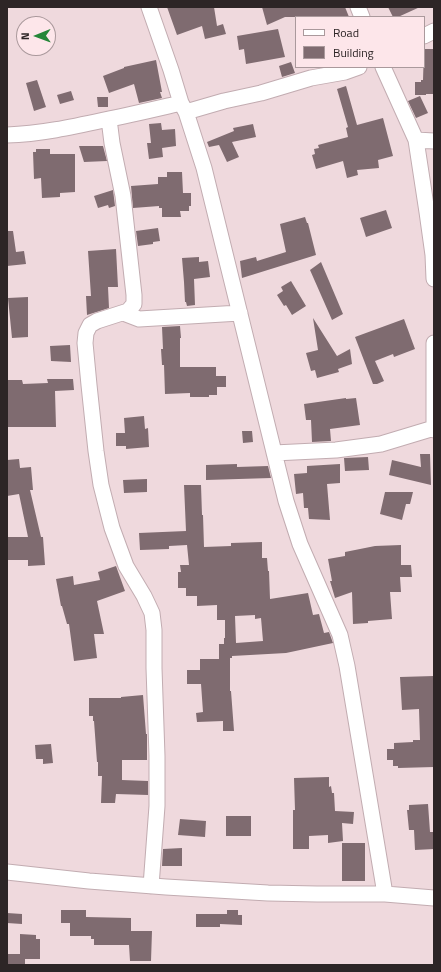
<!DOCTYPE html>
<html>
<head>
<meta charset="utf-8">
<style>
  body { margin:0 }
  #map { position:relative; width:441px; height:972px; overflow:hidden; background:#efd9dd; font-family:"Titillium Web",sans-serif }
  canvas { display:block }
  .frame { position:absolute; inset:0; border:8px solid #2d2526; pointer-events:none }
  .legend { position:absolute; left:295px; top:16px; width:130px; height:52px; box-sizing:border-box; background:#fde6ea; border:1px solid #aa999c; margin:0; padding:5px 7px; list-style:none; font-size:12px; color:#2d2526 }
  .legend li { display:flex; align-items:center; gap:8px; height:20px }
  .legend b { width:20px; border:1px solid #aa999c }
  .north { position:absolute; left:16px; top:16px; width:40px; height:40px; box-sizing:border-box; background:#fde6ea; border:1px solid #aa999c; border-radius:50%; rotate:269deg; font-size:11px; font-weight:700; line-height:16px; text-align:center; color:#2d2526 }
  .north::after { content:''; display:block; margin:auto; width:14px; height:18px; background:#268638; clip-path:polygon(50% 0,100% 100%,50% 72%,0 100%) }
</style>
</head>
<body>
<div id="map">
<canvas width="441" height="972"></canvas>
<div class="frame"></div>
<ul class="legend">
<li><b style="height:5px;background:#fff"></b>Road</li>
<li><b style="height:11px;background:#7f6b70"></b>Building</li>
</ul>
<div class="north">N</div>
</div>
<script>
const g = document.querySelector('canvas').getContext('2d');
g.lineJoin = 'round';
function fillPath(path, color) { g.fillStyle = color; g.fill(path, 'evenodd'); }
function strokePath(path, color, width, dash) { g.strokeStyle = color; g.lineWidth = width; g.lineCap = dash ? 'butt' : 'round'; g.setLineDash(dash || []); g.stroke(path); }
const building = new Path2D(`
  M167,7H214L217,26L223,24L226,34L205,39L202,26L177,35Z
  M262,7H345L349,17H285L267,25Z
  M388,7H420L398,17H393Z
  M278,29L285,57L246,64L244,49L239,50L237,36Z
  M424,49H434V94H426V95H415V82H421V80H423Z
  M156,60L162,92H160L162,98L139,103L134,84L109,93L103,76L124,68V67Z
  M291,62L295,73L282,77L279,66Z
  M37,80L46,107L34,111L26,83Z
  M346,86L357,125L383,118L393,156L378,160L379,168L357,170L358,175L347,178L343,161L316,169L312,155L315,154L314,149L319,148L318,145L348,137L346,128L348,127L337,89Z
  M71,91L74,100L60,104L57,95Z
  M420,96L428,113L416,118L408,101Z
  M97,97H108V107H98Z
  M161,123L162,130L175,129L176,146L162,148L163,157L149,159L147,143H151L149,124Z
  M253,124L256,137L232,142L239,157L227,162L219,145L209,147L207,142L234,131L233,128Z
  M79,146H103L107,161L84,162Z
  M36,149H50V154H75V192L60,193V197L42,198L41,178L34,179L33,152H36Z
  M167,172H182L183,193H191V206H189V211H180L181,217H162V208H159V206L133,208L131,186L158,184V177H167Z
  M113,190L115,206L109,208L108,205L98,208L94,196Z
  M386,210L392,228L366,237L360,218Z
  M305,217L307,223H308L316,255L242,278L240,261L256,257L257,261L286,252L280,224Z
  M158,228L160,241L153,242V244L138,246L136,231Z
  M7,231H13L16,252L24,251L26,264L7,266Z
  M116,249L118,287H108L109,308L87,315L86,296H91L88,251Z
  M199,257V262L208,261L210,277L194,279L195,305L187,306L186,302H185L184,282L182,258Z
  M321,262L343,314L332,320L310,270Z
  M291,281L306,306L292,315L286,305L284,306L277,295L283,291L281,287Z
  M28,297V337L12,338L8,298Z
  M313,318L337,356L350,349L352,364L338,369L339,372L317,378L315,370L311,371L306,353L318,350Z
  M404,319L415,349L394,357L393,354L375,361L384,381L377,384H373L355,337Z
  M180,326L181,338H180V367H216V376H226V387H217V395H209V397H190V393L165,394L164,365H162L161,349H163L162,327Z
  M70,345L71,362L51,361L50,346Z
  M47,379H73L74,390L55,391L56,427H7V380H22L23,384L48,383Z
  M346,398V399L356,398L360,425L330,429L331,441L312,442L311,420H306L304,404Z
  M144,416L145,429L148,428L149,447L126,449V446H116V433H125L124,418Z
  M242,431H252L253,442L243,443Z
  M420,454H430L431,485L389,475L392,460L421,467Z
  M368,457L369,470L345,471L344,458Z
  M19,459L20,468L31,467L33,490H30L41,537H43L45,565L28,566V560H7V537H28L19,494L7,496V460Z
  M237,464V467L268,466L271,478L206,480V465Z
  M340,464V483L327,484L330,520L309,519L308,508H304L303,493L296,494L294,474L307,473V466Z
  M147,479V492L124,493L123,480Z
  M184,485H201L202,515H203L204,547L231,546V543L262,542V558H267L268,571H269L270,599L308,593L313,615L319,614L324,633L329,632L333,643L286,653L232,656V658H230V691H231L234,731H223V721L197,722L196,713L203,712L201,684H187V670H200V659H219V644H224V638H225V620H217V605L197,606V596H186V588H178V572H181L180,565H189L187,545L169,546V549L140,550L139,533L186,531ZM255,615V619L261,618L263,641L236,643L235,616Z
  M385,492H413L410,504H406L402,520L380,514Z
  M401,545V565H411L412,577H400L401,592H390L392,619L368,621V623L353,624L352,592L335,598L330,581H332L328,559L345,556V552L375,546Z
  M116,566L125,591L97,601L104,634H94L97,658L74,661L69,624H67L62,606H61L56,579L73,576L74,585L100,580L98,572Z
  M434,676V767L398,768V766H393V760H387V749H394V743L413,742V740H420L419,709L402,710L400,677Z
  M143,695L146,734H147V760H122V780L148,781V795L116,794L115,803H101L102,776H98V762H97L94,721H93V716H89V698H121V697Z
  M51,744L53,763L43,764V759H36L35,745Z
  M329,777V787L331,786L332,793H334L335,811L354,812L353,824L342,823L343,841L328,843V835L309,836V849H293V810H295L294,778Z
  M428,804L430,832H434V849L415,850L414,830H409L407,810H409V805Z
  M226,816H251V836H226Z
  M180,819L206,821L205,837L178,835Z
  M342,843H365V881H342Z
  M182,848V866H162L163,849Z
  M61,910H86V917L131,918V931H152L151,961H130L129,945H94V939H91V936H70V923H61Z
  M227,910H238V915H242V925L220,924V927H196V914H227Z
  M7,913L22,914V924L7,923Z
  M20,934L36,935V939H40V959H25V965H7V954H20Z`);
const street = new Path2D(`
  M149,7L171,70L181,103L186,112L204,168L286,501L300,544L340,635L347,666L385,894
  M358,7L362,17
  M424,36L434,31
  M383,67L416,140L427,212L433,255L434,279
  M186,112L224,101L261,93L311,78L345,72L359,67
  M109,119L112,143L123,196L134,295V304L128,311L97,321L90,325L86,333L85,343L89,385L96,451L101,485L112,528L126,566L144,596L152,613L154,630V668L157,756V806L151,886
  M7,135C40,134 72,127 104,120C130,115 155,109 181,103
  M416,140L434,141
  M128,311L126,314L139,319L240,313
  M434,343V430
  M274,453L336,450L381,444L434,428
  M7,872L89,881L166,887L268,893L317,894H385L434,898`);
fillPath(building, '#7f6b70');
strokePath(street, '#c2acb1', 17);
strokePath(street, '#fff', 15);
</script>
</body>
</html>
